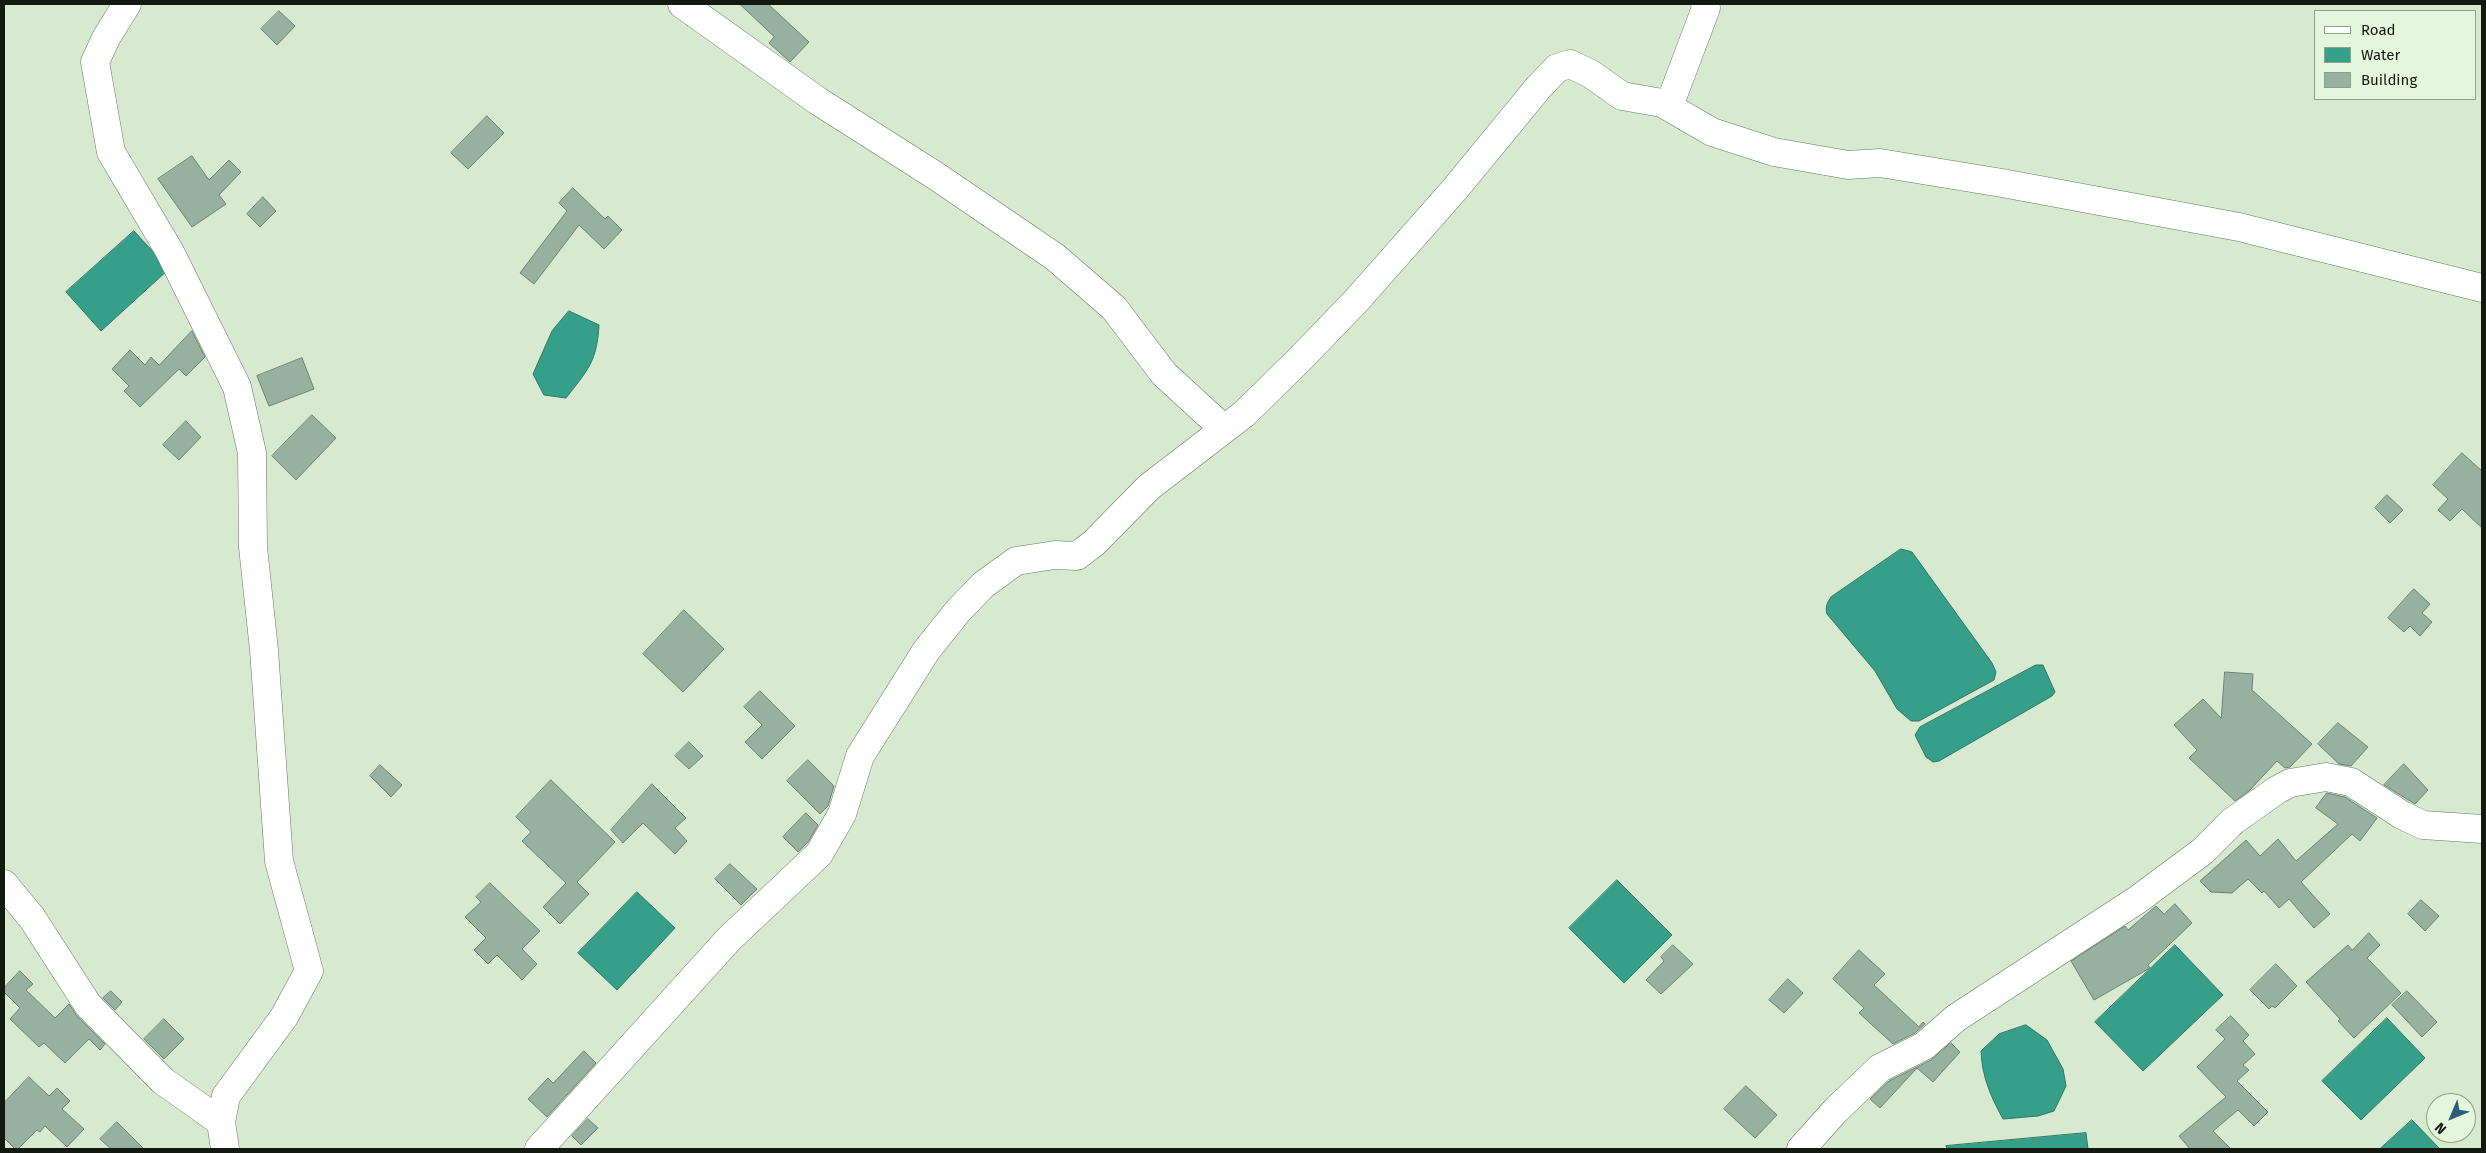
<!DOCTYPE html>
<html>
<head>
<meta charset="utf-8">
<style>
  body { margin:0 }
  #map { position:relative; width:2486px; height:1153px; overflow:hidden; background:#d7e9cf; font-family:"Fira Sans",sans-serif }
  canvas { display:block }
  .frame { position:absolute; inset:0; border:5px solid #131910; pointer-events:none }
  .legend { position:absolute; left:2314px; top:10px; width:162px; height:90px; box-sizing:border-box; background:#e4f6dc; border:1px solid #909e8a; margin:0; padding:6px 9px; list-style:none; font-size:15px; color:#131910 }
  .legend li { display:flex; align-items:center; gap:10px; height:25px }
  .legend b { width:25px; border:1px solid #909e8a }
  .north { position:absolute; left:2426px; top:1093px; width:50px; height:50px; box-sizing:border-box; background:#e4f6dc; border:1px solid #909e8a; border-radius:50%; rotate:225deg; font-size:14px; font-weight:700; line-height:20px; text-align:center; color:#131910 }
  .north::after { content:''; display:block; margin:auto; width:18px; height:22px; background:#2e5d7c; clip-path:polygon(50% 0,100% 100%,50% 72%,0 100%) }
</style>
</head>
<body>
<div id="map">
<canvas width="2486" height="1153"></canvas>
<div class="frame"></div>
<ul class="legend">
<li><b style="height:6px;background:#fff"></b>Road</li>
<li><b style="height:14px;background:#369f8a"></b>Water</li>
<li><b style="height:14px;background:#96b1a0"></b>Building</li>
</ul>
<div class="north">N</div>
</div>
<script>
const g = document.querySelector('canvas').getContext('2d');
g.lineJoin = 'round';
function fillPath(path, color) { g.fillStyle = color; g.fill(path, 'evenodd'); }
function strokePath(path, color, width, dash) { g.strokeStyle = color; g.lineWidth = width; g.lineCap = dash ? 'butt' : 'round'; g.setLineDash(dash || []); g.stroke(path); }
const water = new Path2D(`
  M134,231L169,269L101,331L66,292Z
  M569,311L599,325C597,361 588,370 566,398L544,395L533,374L552,331Z
  M1901,549L1912,552L1992,663L1996,672L1994,680L1919,721H1911L1897,709L1875,671L1827,614C1825,607 1827,603 1831,597Z
  M2036,665H2043L2055,692L2052,696L1939,761L1933,762L1926,757L1915,735L1920,727Z
  M1617,880L1672,935L1624,983L1569,928Z
  M637,892L675,928L617,990L578,953Z
  M2175,945L2223,995L2143,1071L2095,1022Z
  M2387,1018L2425,1058L2361,1120L2322,1081Z
  M2026,1025L2047,1040L2063,1069L2066,1086L2054,1111L2038,1116L2003,1119C1991,1097 1982,1077 1981,1051L1999,1034Z
  M2412,1120L2440,1149H2380Z
  M2086,1133L2088,1149H1947L1946,1146Z`);
const building = new Path2D(`
  M740,4H768L809,42L790,62L769,43L774,37Z
  M279,11L295,26L277,45L261,29Z
  M487,116L504,133L468,169L451,153Z
  M192,156L209,180L229,160L241,172L219,195L226,204L192,227L158,179Z
  M573,188L605,219L608,216L622,230L604,249L579,225L534,284L520,273L567,211L559,203Z
  M263,197L276,211L260,227L247,214Z
  M192,331L205,357L186,376L179,369L140,407L124,391L129,386L112,369L130,350L145,365L151,357L159,365Z
  M302,358L314,389L269,406L257,376Z
  M312,415L336,438L296,480L272,456Z
  M186,421L201,437L179,460L163,445Z
  M2462,453L2482,471V528L2462,509L2450,521L2438,510L2448,499L2433,485Z
  M2387,495L2403,510L2390,523L2375,508Z
  M2414,589L2430,604L2422,613L2432,622L2420,636L2410,626L2404,632L2388,618Z
  M684,610L724,649L683,692L643,654Z
  M2225,672L2253,674L2252,690L2312,744L2290,767L2285,768L2277,761L2249,791L2235,801L2189,758L2197,750L2174,725L2203,699L2221,718Z
  M760,691L795,726L762,759L745,742L762,725L744,707Z
  M2338,723L2368,747L2351,766L2339,764L2318,744Z
  M689,742L703,756L689,769L675,756Z
  M808,760L834,786L828,806L820,814L787,781Z
  M2404,764L2428,790L2415,804L2384,785Z
  M380,765L402,785L391,797L370,776Z
  M551,780L615,842L577,882L589,894L560,924L543,907L566,883L522,841L531,832L516,817Z
  M652,784L686,818L675,828L687,841L675,854L643,823L623,843L611,830Z
  M2327,793L2345,797L2377,818L2360,841L2352,834L2301,882L2330,914L2314,928L2289,899L2279,908L2264,891L2262,893L2248,879L2232,893L2211,892L2200,881L2246,840L2260,856L2278,839L2296,861L2338,824L2316,808Z
  M806,813L818,825L808,842L798,852L783,837Z
  M730,864L757,889L741,905L715,879Z
  M490,883L540,931L522,949L537,964L522,980L497,955L488,964L474,950L486,938L465,917L481,902L476,897Z
  M2421,900L2439,916L2425,931L2408,914Z
  M2175,904L2192,923L2148,965L2150,968L2094,1000L2071,961L2125,926L2128,930L2156,906L2164,914Z
  M2369,933L2380,945L2367,958L2401,993L2354,1038L2338,1021L2340,1019L2306,982L2348,945L2352,950Z
  M1673,945L1693,964L1661,994L1646,980L1664,961L1661,957Z
  M1859,950L1885,974L1874,985L1919,1027L1923,1022L1925,1024L1915,1033L1893,1044L1859,1013L1864,1008L1833,979Z
  M2276,964L2297,986L2275,1008L2272,1006L2269,1009L2250,990Z
  M20,971L33,984L26,990L55,1018L69,1004L77,1016L105,1044L100,1050L89,1039L65,1063L44,1043L39,1047L10,1019L20,1008L4,992V988Z
  M1788,979L1803,993L1784,1013L1769,1000Z
  M111,991L122,1002L115,1010L103,998Z
  M2407,991L2437,1022L2422,1037L2392,1005Z
  M2231,1016L2249,1035L2243,1041L2255,1054L2243,1065L2249,1070L2237,1081L2268,1112L2254,1126L2238,1110L2213,1131L2231,1149H2190L2179,1136L2226,1097L2197,1067L2225,1039L2216,1030Z
  M164,1019L184,1039L164,1059L144,1039Z
  M1951,1043L1960,1052L1933,1082L1917,1068L1880,1108L1870,1099L1889,1081L1931,1060Z
  M584,1051L596,1063L547,1117L528,1099L548,1078L553,1083Z
  M29,1077L49,1096L57,1088L70,1101L62,1109L84,1129L67,1147L45,1126L40,1132L37,1130L18,1149H15L4,1138V1103Z
  M1746,1086L1777,1115L1755,1138L1724,1109Z
  M588,1119L598,1128L581,1145L572,1136Z
  M117,1122L144,1149H111L100,1139Z`);
const minor = new Path2D(`
  M127,4L106,38L95,62L111,152L170,252L237,387L252,453L253,547L264,650L279,861L309,971L284,1017L226,1096L221,1122L225,1149
  M682,4L818,101L936,176L1055,257L1114,308L1164,374L1224,429
  M1669,106L1706,8L1705,4
  M4,884L32,918L88,1005L163,1081L221,1122
  M539,1149L729,939L819,854L842,814L860,756L926,651L958,611L983,585L1016,561L1055,555L1077,556L1094,543L1149,487L1244,414L1301,358L1356,301L1455,189L1538,88L1557,68L1570,64L1591,74L1622,96L1662,103L1712,132L1774,152L1848,165L1880,163L2002,183L2239,227L2482,288
  M1801,1149L1836,1110L1880,1068L1924,1046L1956,1018L2137,900L2203,851L2233,821L2277,790L2290,783L2326,777L2351,782L2402,815L2423,825L2482,829`);
fillPath(water, '#369f8a');
strokePath(water, '#2c7765', 1);
fillPath(building, '#96b1a0');
strokePath(building, '#6a8473', 1);
strokePath(minor, '#687761', 29);
strokePath(minor, '#fff', 28);
</script>
</body>
</html>
